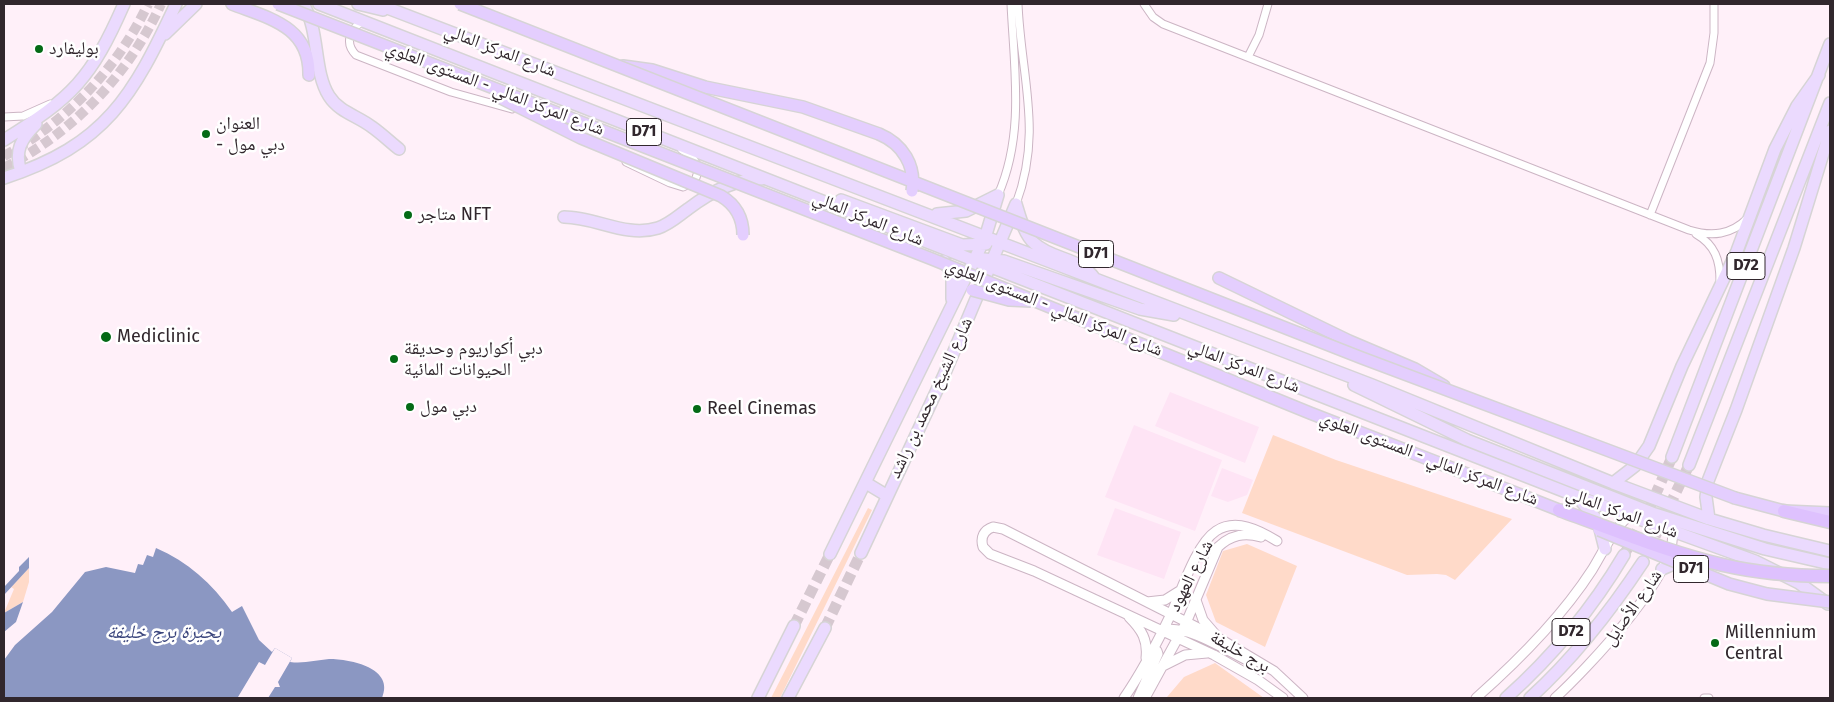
<!DOCTYPE html>
<html>
<head>
<meta charset="utf-8">
<style>
  body { margin:0 }
  #map { position:relative; width:1834px; height:702px; overflow:hidden; background:#fff0f9; font-family:"Fira Sans",sans-serif }
  canvas { display:block }
  .frame { position:absolute; inset:0; border:5px solid #31272d; pointer-events:none }
</style>
</head>
<body>
<div id="map">
<canvas width="1834" height="702"></canvas>
<div class="frame"></div>
</div>
<script>
const g = document.querySelector('canvas').getContext('2d');
g.lineJoin = 'round';
function fillPath(path, color) { g.fillStyle = color; g.fill(path, 'evenodd'); }
function strokePath(path, color, width, dash) { g.strokeStyle = color; g.lineWidth = width; g.lineCap = dash ? 'butt' : 'round'; g.setLineDash(dash || []); g.stroke(path); }
function write(font, color, halo, rows, align = 'center') {
  g.font = font + ' "Fira Sans","Noto Naskh Arabic",sans-serif'; g.lineWidth = 5; g.setLineDash([]); g.textBaseline = 'middle'; g.strokeStyle = halo; g.fillStyle = color; for (const [text, x, y, turn = 0] of rows) {
    g.save(); g.translate(x, y); g.rotate((+turn || 0) * Math.PI / 180); g.textAlign = isNaN(turn) ? turn : align; if (halo) g.strokeText(text, 0, 0); g.fillText(text, 0, 0); g.restore();
  }
}
const built = new Path2D(`
  M1170,392L1259,427L1245,463L1155,426Z
  M1134,425L1222,460L1195,531L1105,497Z
  M1222,468L1253,480L1247,495L1228,502L1211,496Z
  M1115,508L1181,532L1164,579L1097,555Z`);
const green = new Path2D(`
  M1273,435L1336,460L1512,519L1455,580L1446,575L1437,574L1407,575L1242,513Z
  M868,508L872,510L780,698H771Z
  M1247,544L1297,566L1265,647L1216,622L1206,595L1223,551Z
  M29,568V582L23,602L4,613L14,589L11,587Z
  M1215,663L1264,698L1167,697L1184,677Z`);
const water = new Path2D(`
  M156,548C188,562 212,583 232,612L242,606L259,640L272,652L275,648L292,658L290,662C304,664 316,660 329,659C351,659 395,668 382,698H4V660L15,645L52,612L85,572L106,567L135,573L138,564L143,565L147,555L153,557Z
  M29,557V568L4,595V587L19,571V567Z
  M23,602L16,622L4,632V613Z`);
const pier = new Path2D(`
  M275,648L292,658L278,682L280,687H275L268,698L238,697L259,662L265,665Z`);
const secondaryTunnel = new Path2D(`
  M4,156C66,122 118,68 148,4
  M4,168C74,131 128,76 161,4`);
const primaryTunnel = new Path2D(`
  M1648,551L1689,465
  M1624,555L1650,507L1672,457
  M794,626L830,554
  M825,628L861,553`);
const minor = new Path2D(`
  M1144,4L1153,17L1163,24L1689,230C1712,237 1731,235 1748,218
  M363,21C350,29 344,43 356,55L451,92L512,109
  M1248,57L1259,35L1268,4
  M4,117L23,116L50,104
  M626,162L670,183L683,187L695,181L699,168L692,157L682,150
  M998,195C1025,134 1014,68 1011,4
  M1016,204C1043,132 1021,77 1018,4
  M1650,215L1710,63L1714,33V4
  M1696,234C1715,245 1720,260 1720,281
  M1704,698H1709`);
const tertiary = new Path2D(`
  M1196,600L1203,620L1216,635
  M1147,602L1165,600L1181,590
  M1129,617C1142,630 1148,640 1146,658
  M1164,630C1188,624 1230,653 1253,663
  M1163,666L1185,655L1207,653
  M1124,698C1142,672 1157,643 1171,614C1181,592 1196,544 1216,531C1236,518 1259,530 1277,541
  M1138,698L1158,654L1157,651H1151
  M1145,698L1186,623L1218,547C1231,535 1244,532 1261,537
  M1283,698L1258,680L1214,655L1034,571L990,554L983,547C980,537 984,530 993,527L1003,529L1222,640L1274,671L1303,698
  M1476,698C1519,660 1561,618 1592,570C1601,556 1618,519 1633,515
  M1555,698C1581,675 1690,562 1670,528`);
const primary = new Path2D(`
  M303,4C320,30 313,71 329,96C339,112 358,116 372,127C382,134 390,142 399,149
  M319,4L1576,496L1755,561L1799,583L1828,604
  M358,4L383,10
  M377,4L1372,385L1613,483L1709,519L1763,535L1830,551
  M165,34L196,4
  M4,140C73,97 91,79 124,4
  M21,172C14,151 21,139 36,124
  M4,178C106,145 133,96 176,4
  M841,200L962,245L986,244
  M1016,204C1020,217 1024,234 1034,243C1052,260 1080,257 1095,279
  M937,214L966,211L998,195
  M564,217C596,217 626,238 658,228C670,224 678,216 688,209C709,193 734,179 761,179
  M984,259L1004,261L1140,309L1174,315
  M944,261L952,274V299
  M1354,385L1467,440L1655,514L1765,549L1830,564
  M1672,457L1830,44
  M1689,465L1830,103
  M866,483L886,495
  M1613,483L1635,466L1649,446L1682,366L1737,251L1775,149L1797,106L1819,75
  M1581,501L1598,521L1605,549
  M1709,519L1706,497L1708,481L1736,410L1794,248L1830,131
  M861,553L944,375L1016,204
  M830,554L985,238L998,195
  M1662,569L1683,560
  M758,698L794,626
  M788,698L825,628
  M1506,698C1553,656 1592,609 1624,555
  M1530,698C1574,658 1610,612 1643,562`);
const trunk = new Path2D(`
  M232,4C268,18 310,26 309,75
  M623,66L652,70L705,87L803,107L879,134
  M1219,278L1349,341L1415,369L1444,386
  M1526,497L1559,510
  M1735,498L1784,511L1830,513`);
const motorway = new Path2D(`
  M1784,511L1830,522`);
const trunkBridge = new Path2D(`
  M278,4L932,259L1310,413L1526,497
  M460,4L1362,358L1735,498
  M497,96L581,138L721,196C736,205 743,218 743,235
  M879,134C903,144 916,166 912,191
  M972,290L1009,300L1031,301
  M1599,530L1729,584L1767,594L1830,602`);
const motorwayBridge = new Path2D(`
  M1559,510C1613,529 1667,552 1723,565C1758,573 1795,576 1830,576`);
const markers = [
  [39,49,5,"#046a16"],
  [206,134,5,"#046a16"],
  [408,215,5,"#046a16"],
  [106,337,6,"#046a16"],
  [394,359,5,"#046a16"],
  [410,407,5,"#046a16"],
  [697,409,5,"#046a16"],
  [1715,643,5,"#046a16"]
];
const shields = [
  [644,132,35],
  [1096,254,35],
  [1746,266,38],
  [1691,569,35],
  [1571,632,38]
];
const shieldNames = [
  ["D71",644,132],
  ["D71",1096,254],
  ["D72",1746,266],
  ["D71",1691,569],
  ["D72",1571,632]
];
const poiNames = [
  ["بوليفارد",49,49],
  ["العنوان",216,124],
  ["- دبي مول",216,145],
  ["متاجر NFT",418,215],
  ["Mediclinic",117,337],
  ["دبي أكواريوم وحديقة",404,349],
  ["الحيوانات المائية",404,370],
  ["دبي مول",420,407],
  ["Reel Cinemas",707,409],
  ["Millennium",1725,633],
  ["Central",1725,654]
];
const streetNames = [
  ["شارع المركز المالي",500,51,21],
  ["شارع المركز المالي - المستوى العلوي",495,89,21],
  ["شارع المركز المالي",868,219,22],
  ["شارع المركز المالي - المستوى العلوي",1054,308,22],
  ["شارع المركز المالي",1244,367,21],
  ["شارع الشيخ محمد بن راشد",931,398,-65],
  ["شارع المركز المالي - المستوى العلوي",1429,459,21],
  ["شارع المركز المالي",1622,513,20],
  ["شارع العهود",1191,576,-63],
  ["شارع الأصايل",1633,608,-55],
  ["برج خليفة",1240,652,30]
];
const waterNames = [
  ["بحيرة برج خليفة",164,633]
];
fillPath(built, '#fee4f5');
fillPath(green, '#ffdac9');
fillPath(water, '#8b97c2');
fillPath(pier, '#fff0f9');
strokePath(secondaryTunnel, '#d6c8d0', 10, [10, 5]);
strokePath(primaryTunnel, '#d6c8d0', 11, [11, 5.5]);
strokePath(minor, '#ccb5c4', 9);
strokePath(tertiary, '#ccb5c4', 11);
strokePath(primary, '#d6d4d5', 14);
strokePath(trunk, '#d6d4d5', 14);
strokePath(motorway, '#d6d4d5', 15);
strokePath(minor, '#fff', 7);
strokePath(tertiary, '#fff', 9);
strokePath(primary, '#ebdafe', 11);
strokePath(trunk, '#e4cefe', 11);
strokePath(motorway, '#dec1fe', 12);
strokePath(trunkBridge, '#d6d4d5', 14, []);
strokePath(motorwayBridge, '#d6d4d5', 15, []);
strokePath(trunkBridge, '#e4cefe', 11);
strokePath(motorwayBridge, '#dec1fe', 12);
for (const [x, y, r, color] of markers) { const dot = new Path2D(); dot.arc(x, y, r, 0, 2 * Math.PI); g.fillStyle = color; g.fill(dot); strokePath(dot, '#fff', 2); }
for (const [x, y, w] of shields) { const box = new Path2D(); box.roundRect(x - w / 2, y - 13.5, w, 27, 4); g.fillStyle = '#fff'; g.fill(box); strokePath(box, '#31272d', 1); }
write('bold 16px', '#31272d', null, shieldNames);
write('18px', '#31272d', '#fff', poiNames, 'left');
write('18px', '#31272d', '#fff', streetNames);
write('italic 19px', '#39447c', '#fff', waterNames);
</script>
</body>
</html>
